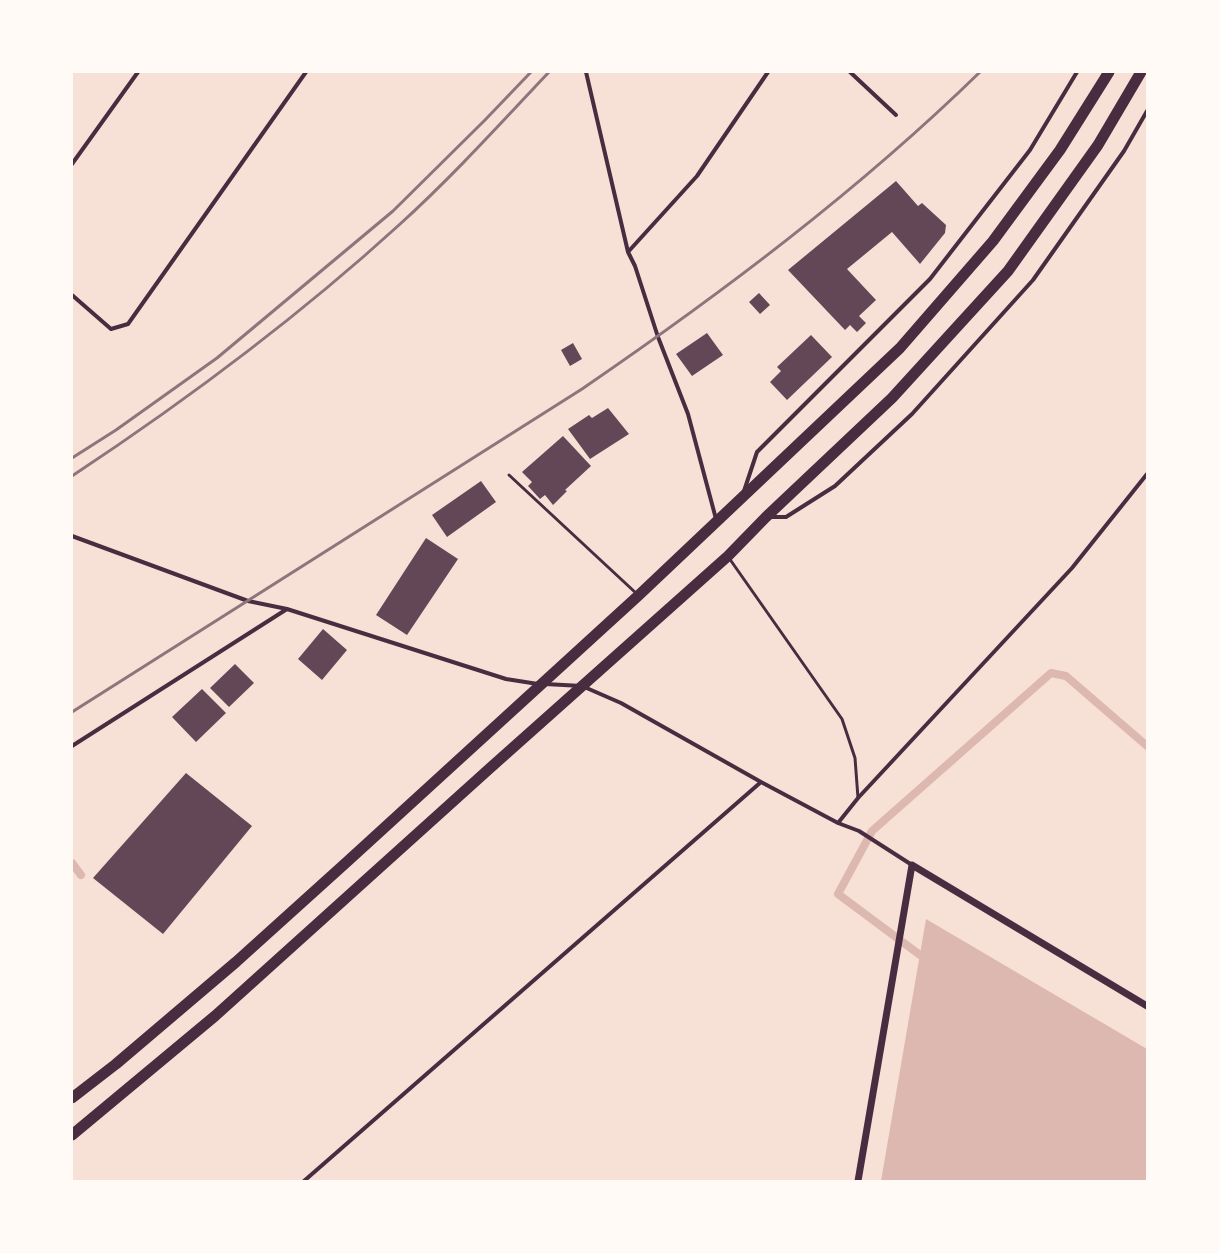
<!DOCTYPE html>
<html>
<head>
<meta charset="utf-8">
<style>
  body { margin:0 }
  #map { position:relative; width:1219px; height:1253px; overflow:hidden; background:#f7e1d7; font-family:"Nunito Sans",sans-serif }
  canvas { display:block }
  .frame { position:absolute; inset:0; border:73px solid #fffaf5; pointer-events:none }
</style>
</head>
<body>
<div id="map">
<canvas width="1219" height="1253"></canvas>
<div class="frame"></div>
</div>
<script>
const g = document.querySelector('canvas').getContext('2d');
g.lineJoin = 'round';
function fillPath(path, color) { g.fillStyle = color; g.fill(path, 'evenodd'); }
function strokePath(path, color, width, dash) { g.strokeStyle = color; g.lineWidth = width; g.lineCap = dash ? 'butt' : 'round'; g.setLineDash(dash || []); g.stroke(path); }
const water = new Path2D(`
  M926,919L1147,1049V1181H881Z`);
const stream = new Path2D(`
  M72,863L81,875
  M920,955L838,894L872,831L1051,673L1066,676L1147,746`);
const building = new Path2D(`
  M896,181L918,206L922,203L946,225L945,233L920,264L892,232L847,269L876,300L859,316L866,323L857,332L850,325L845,330L788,270Z
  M759,293L770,305L760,314L749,302Z
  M707,333L723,355L692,376L676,354Z
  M811,335L832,357L787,400L770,382L781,371L777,367Z
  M573,343L582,359L570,366L561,350Z
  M608,408L629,434L590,459L568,429L589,415L592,418Z
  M563,436L591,466L565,490L567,491L553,505L545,495L540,499L528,486L532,482L522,472Z
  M481,481L496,502L447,537L432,515Z
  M426,538L458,559L407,635L376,615Z
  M323,629L347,650L322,680L298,659Z
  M235,664L254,683L229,707L210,688Z
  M202,689L226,713L196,742L172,717Z
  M186,773L252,826L163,934L93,878Z`);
const service = new Path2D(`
  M509,475L637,594
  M729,558L842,719L855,758L858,798`);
const minor = new Path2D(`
  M586,72L628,252L635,266L658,337L688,414L716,519
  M850,72L896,115
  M72,164L138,72
  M628,252L697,176L768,72
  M72,295L111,329L128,324L306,72
  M744,491L757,452L930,279L1030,150L1077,72
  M770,517H786L835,486L912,414L1033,280L1124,151L1147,111
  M72,536L248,601L287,609L506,679L538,684
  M545,684L582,686L621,703L761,782L838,823L859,831L912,865
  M72,746L287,609
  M838,823L858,798L1072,568L1147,474
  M304,1181L761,782`);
const tertiary = new Path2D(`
  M858,1181L912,865L1147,1006`);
const trunk = new Path2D(`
  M72,1098L116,1064L236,962L349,860L639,595L900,348L993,241L1060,150L1109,72
  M72,1135L215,1016L489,769L728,556L766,517L892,398L1008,271L1098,145L1141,72`);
const rail = new Path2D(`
  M72,458L116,430L217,358L393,211L485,120L531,72
  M72,476C187,400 297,318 399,225C452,177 500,124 549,72
  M72,712L582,389C722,293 858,191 980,72`);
fillPath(water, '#dcb8b0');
strokePath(stream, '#dcb8b0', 8);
fillPath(building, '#644757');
strokePath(service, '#4a2c40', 3);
strokePath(minor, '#4a2c40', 4);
strokePath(tertiary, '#4a2c40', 7);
strokePath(trunk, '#4a2c40', 11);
strokePath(rail, '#8f747c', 3);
</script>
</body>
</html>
